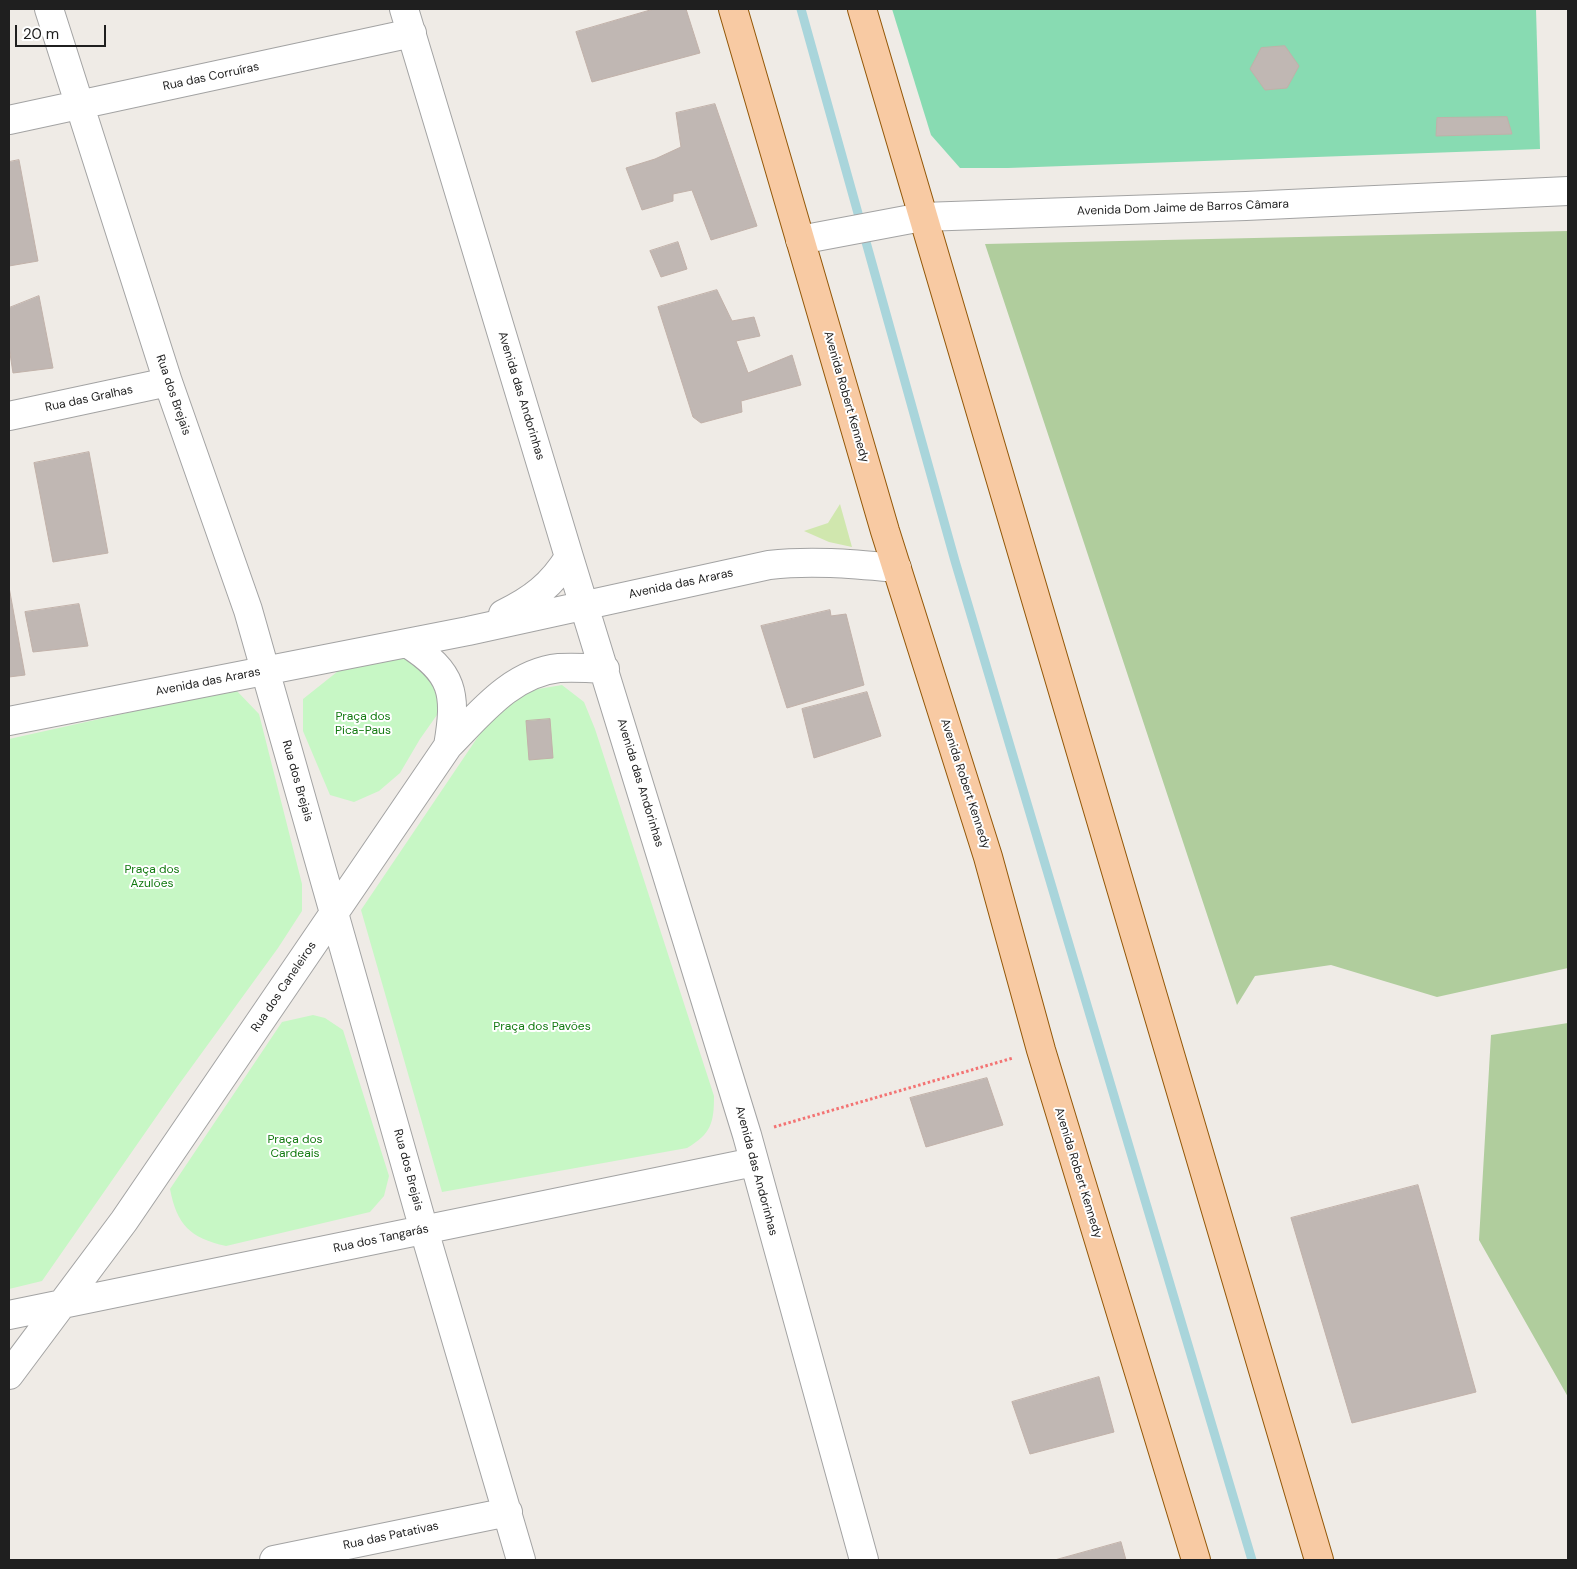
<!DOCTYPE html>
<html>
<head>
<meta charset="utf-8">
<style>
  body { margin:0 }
  #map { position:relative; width:1577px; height:1569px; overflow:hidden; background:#efebe6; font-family:"DM Sans",sans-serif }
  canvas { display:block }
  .frame { position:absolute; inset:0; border:10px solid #1f1f1f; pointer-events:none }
  .scale { position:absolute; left:15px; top:25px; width:91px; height:22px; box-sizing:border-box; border:2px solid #1f1f1f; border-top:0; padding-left:6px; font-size:15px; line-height:18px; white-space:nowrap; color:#1f1f1f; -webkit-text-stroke:4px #fff; paint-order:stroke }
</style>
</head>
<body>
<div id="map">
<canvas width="1577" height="1569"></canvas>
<div class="frame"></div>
<div class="scale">20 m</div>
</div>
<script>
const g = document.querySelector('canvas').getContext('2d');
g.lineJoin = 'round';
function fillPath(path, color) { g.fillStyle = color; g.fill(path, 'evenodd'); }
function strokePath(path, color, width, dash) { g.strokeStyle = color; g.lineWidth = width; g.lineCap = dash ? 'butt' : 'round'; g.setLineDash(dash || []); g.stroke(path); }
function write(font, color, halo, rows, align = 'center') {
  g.font = font + ' "DM Sans",sans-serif'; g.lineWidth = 4; g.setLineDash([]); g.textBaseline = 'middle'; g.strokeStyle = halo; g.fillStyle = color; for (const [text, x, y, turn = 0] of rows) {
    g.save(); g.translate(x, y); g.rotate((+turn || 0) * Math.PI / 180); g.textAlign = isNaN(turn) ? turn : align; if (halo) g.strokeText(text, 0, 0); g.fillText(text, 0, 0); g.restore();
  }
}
const grass = new Path2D(`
  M840,504L852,547L829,542L804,531L828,523Z`);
const forest = new Path2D(`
  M1568,231V968L1437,997L1331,965L1255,976L1237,1005L985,244Z
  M1568,1023V1397L1479,1240L1491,1035Z`);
const park = new Path2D(`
  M393,655L419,660L444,705L420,739L400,773L379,791L354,802L330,795L303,731V699L342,668Z
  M562,685L584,702L595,729L714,1096C714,1123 711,1134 687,1148L442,1192L361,910L498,707L520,692Z
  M235,689L259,714L302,884V911L278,948L177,1087L42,1281L9,1289V739Z
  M313,1015L325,1018L343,1030L389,1176L384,1196L370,1212L226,1246C190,1238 177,1225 170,1189L282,1022Z`);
const pitch = new Path2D(`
  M892,9H1536L1540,149L1008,168H960L931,135Z`);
const stream = new Path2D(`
  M801,9L955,561L1252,1560`);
const building = new Path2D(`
  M654,9H686L700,53L592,82L576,32Z
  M1285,46L1299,66L1287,88L1265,90L1250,69L1261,48Z
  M715,104L757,226L711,240L692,190L673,194V201L642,210L626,168L655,159L681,147L676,113Z
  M1507,117L1512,134L1436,136L1437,118Z
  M19,160L38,261L9,266V162Z
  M678,242L687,269L661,277L650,251Z
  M717,290L732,321L754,317L760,336L736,341L748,373L792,355L801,385L741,401L742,412L701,423L693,417L658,307Z
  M39,296L53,368L13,373L9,347V308Z
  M89,452L108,553L53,562L34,463Z
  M9,587L25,675L9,677Z
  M79,604L88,646L33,652L25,612Z
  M830,610L831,616L846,614L864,685L787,708L761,626Z
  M867,692L881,736L814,758L802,709Z
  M550,719L553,758L529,760L526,721Z
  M987,1078L1003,1125L926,1147L910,1098Z
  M1418,1185L1476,1392L1352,1423L1291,1218Z
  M1099,1377L1114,1432L1030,1454L1012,1402Z
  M1121,1542L1126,1560H1055Z`);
const path = new Path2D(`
  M774,1127L1013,1058`);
const minor = new Path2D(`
  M49,9L168,382L248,610L424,1230L521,1560
  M404,9L569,557L747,1135L864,1560
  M9,120L412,33
  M9,416L168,382
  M503,614C532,600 552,585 569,557
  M407,643C454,673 457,693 448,746
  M9,721L468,631L769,565C812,560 853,564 897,568
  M9,1315L754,1162
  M9,1375L124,1221L448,746C479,715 511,673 559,668C574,667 590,668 605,669
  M274,1560L508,1512`);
const tertiary = new Path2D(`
  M800,240L922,217L1246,206L1568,191`);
const primary = new Path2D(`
  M733,9L885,531L988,857L1041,1050L1196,1560
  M862,9L1319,1560`);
const streetNames = [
  ["Rua das Corruíras",211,77,-12],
  ["Avenida Dom Jaime de Barros Câmara",1183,208,-2],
  ["Rua dos Brejais",173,395,71],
  ["Avenida das Andorinhas",521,396,73],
  ["Avenida Robert Kennedy",846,397,74],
  ["Rua das Gralhas",89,399,-12],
  ["Avenida das Araras",681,584,-12],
  ["Avenida das Araras",208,682,-11],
  ["Rua dos Brejais",297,781,74],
  ["Avenida das Andorinhas",640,783,73],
  ["Avenida Robert Kennedy",965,784,72],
  ["Rua dos Caneleiros",284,987,-56],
  ["Rua dos Brejais",408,1170,75],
  ["Avenida das Andorinhas",756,1171,75],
  ["Avenida Robert Kennedy",1078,1173,73],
  ["Rua dos Tangarás",381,1239,-12],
  ["Rua das Patativas",391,1536,-12]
];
const parkNames = [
  ["Praça dos",363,717],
  ["Pica-Paus",363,731],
  ["Praça dos",152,870],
  ["Azulões",152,884],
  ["Praça dos Pavões",542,1027],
  ["Praça dos",295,1140],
  ["Cardeais",295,1154]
];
fillPath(grass, '#d0e7ae');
fillPath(forest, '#b0cd9d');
fillPath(park, '#c7f7c5');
fillPath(pitch, '#88dbb2');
strokePath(stream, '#a9d5db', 9);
fillPath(building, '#c0b7b3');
strokePath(building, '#c1b1a9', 1);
strokePath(minor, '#a3a3a3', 30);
strokePath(tertiary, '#a3a3a3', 30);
strokePath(primary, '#935707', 30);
strokePath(path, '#f37373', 3, [2.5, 2.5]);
strokePath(minor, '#fff', 28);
strokePath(tertiary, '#fff', 28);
strokePath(primary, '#f8caa3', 28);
write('12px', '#1f1f1f', '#fff', streetNames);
write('12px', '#137a11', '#fff', parkNames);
</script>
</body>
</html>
